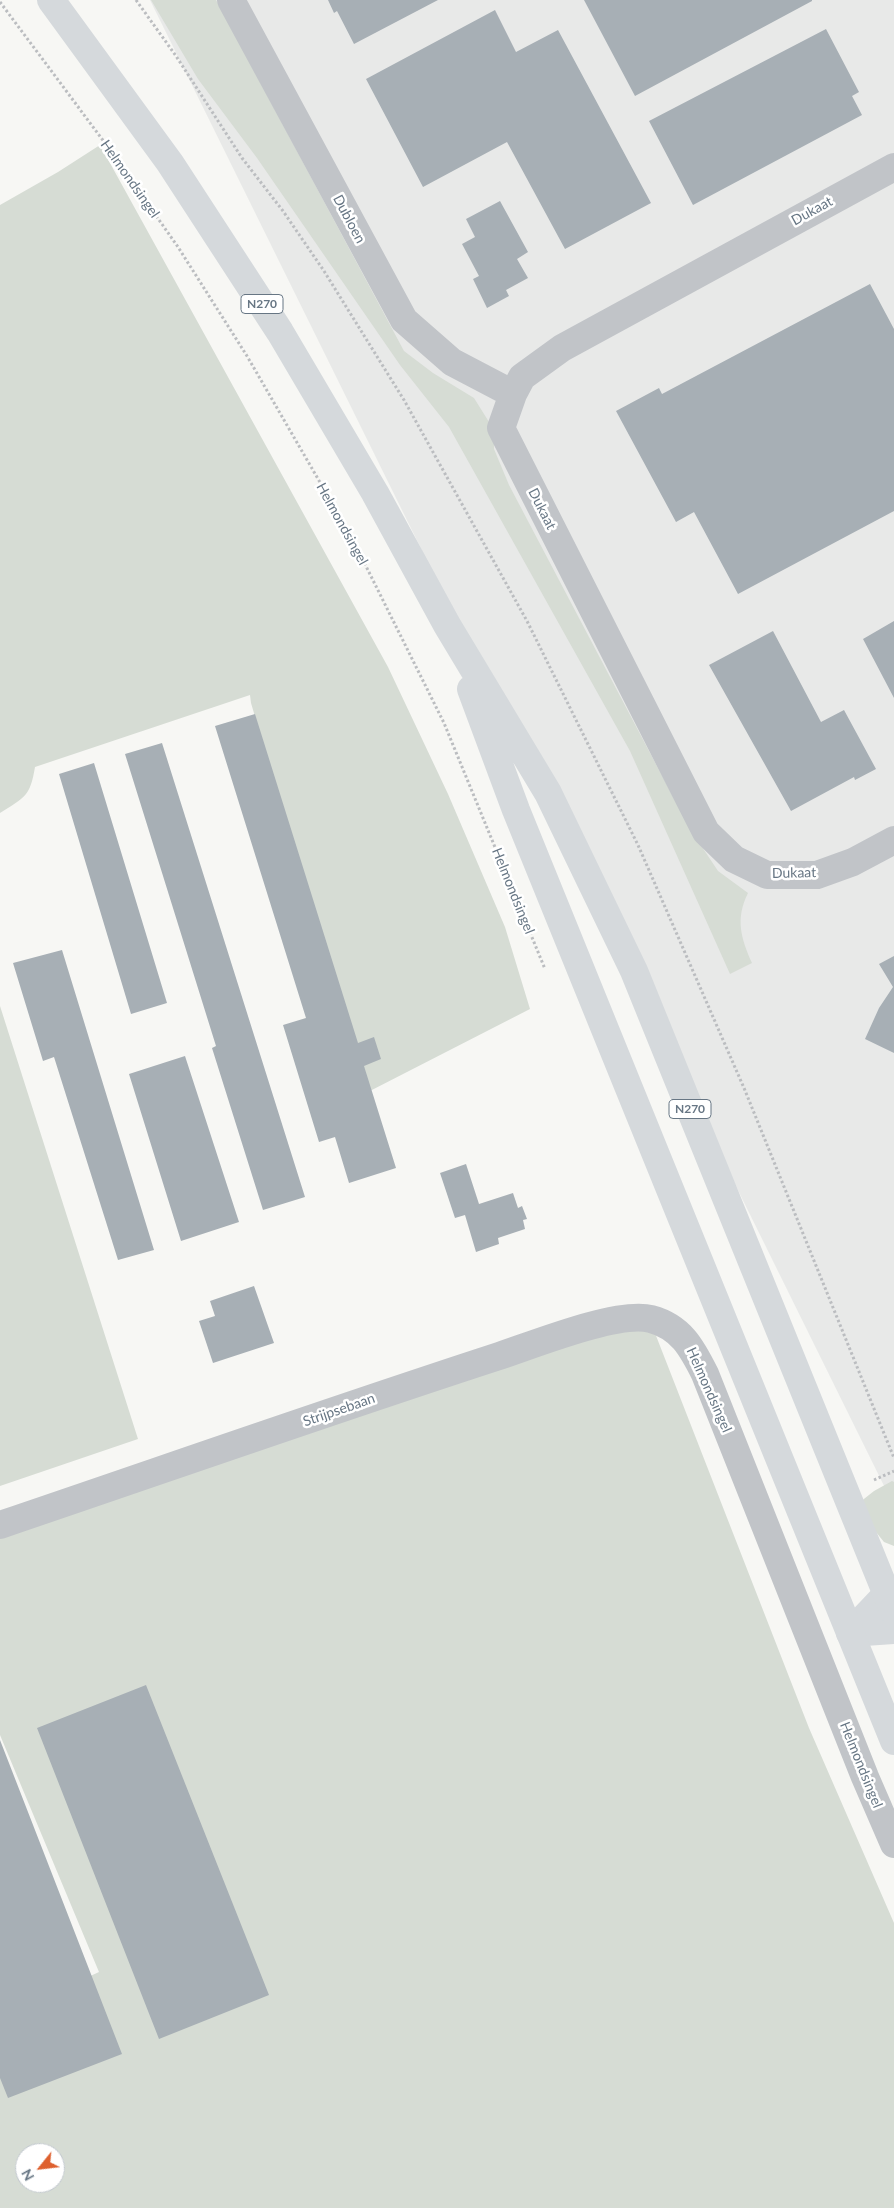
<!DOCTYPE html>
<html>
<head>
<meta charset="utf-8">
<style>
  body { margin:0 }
  #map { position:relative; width:894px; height:2208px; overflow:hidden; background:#f7f7f4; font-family:Lato,sans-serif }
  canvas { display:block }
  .north { position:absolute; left:15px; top:2143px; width:50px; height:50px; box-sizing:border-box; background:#fff; border:1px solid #c2c8ce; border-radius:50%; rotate:241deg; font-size:14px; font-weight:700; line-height:20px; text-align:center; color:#677684 }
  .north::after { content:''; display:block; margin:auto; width:18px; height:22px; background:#de602e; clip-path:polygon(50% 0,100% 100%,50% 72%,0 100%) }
</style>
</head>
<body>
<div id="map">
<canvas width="894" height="2208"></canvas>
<div class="north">N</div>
</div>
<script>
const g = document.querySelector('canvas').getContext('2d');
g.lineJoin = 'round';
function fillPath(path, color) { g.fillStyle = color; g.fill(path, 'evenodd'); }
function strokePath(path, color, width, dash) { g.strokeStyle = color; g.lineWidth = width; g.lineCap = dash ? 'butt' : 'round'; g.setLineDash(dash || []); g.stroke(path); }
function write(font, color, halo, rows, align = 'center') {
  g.font = font + ' Lato,sans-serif'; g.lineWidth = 5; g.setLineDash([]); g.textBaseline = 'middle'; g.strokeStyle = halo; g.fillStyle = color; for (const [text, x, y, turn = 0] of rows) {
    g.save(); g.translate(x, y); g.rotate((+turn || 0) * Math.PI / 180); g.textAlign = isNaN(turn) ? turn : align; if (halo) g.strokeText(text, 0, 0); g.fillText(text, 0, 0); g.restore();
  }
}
const built = new Path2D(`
  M150,0H894V1506Z`);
const green = new Path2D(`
  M151,0H216L404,351L433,373L474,398L494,430V449L509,485L690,829L718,871L748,893C735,919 741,938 752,963L730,974L630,751L449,427L400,365L257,158L198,79Z
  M100,145L388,667L448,794L505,927L530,1009L366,1093L251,703L250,695L35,767C30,797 25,797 0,813V205L58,172Z
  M0,1006L138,1439L0,1486Z
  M646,1310L809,1728L894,1923V2208H0V2018L99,1972L0,1735V1524ZM25,2153H55V2183H25Z
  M892,1481L894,1482V1546L884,1542L855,1506L874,1491Z`);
const building = new Path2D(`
  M328,0H438L354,44L337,11L334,13Z
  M584,0H812V1L635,96Z
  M495,10L516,52L558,30L651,203L565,249L507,142L423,187L366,79Z
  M826,29L859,92L852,96L862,115L693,205L649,121Z
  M500,201L528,252L517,259L528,278L506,290L509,296L487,308L473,279L479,276L462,244L475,237L466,219Z
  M870,284L894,329V511L738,594L694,512L676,522L616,411L659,388L662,394Z
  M894,621V698L863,639Z
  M773,631L821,722L844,710L876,769L855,780L854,777L791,811L709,665Z
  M255,714L358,1043L374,1037L381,1059L364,1066L396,1168L349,1183L335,1137L319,1142L283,1025L306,1018L215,726Z
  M162,743L305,1197L263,1210L212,1048L216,1046L125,754Z
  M94,763L167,1003L131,1014L59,774Z
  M62,950L154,1250L118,1260L54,1057L43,1061L13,963Z
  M894,956V1053L865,1039L879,1008L893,987L879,964Z
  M185,1056L239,1222L181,1241L129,1074Z
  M466,1164L479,1204L513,1193L518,1208L522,1206L527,1219L523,1220L525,1229L498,1238L499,1244L476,1252L465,1215L455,1218L440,1173Z
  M254,1286L274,1343L213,1363L199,1321L215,1316L210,1301Z
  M146,1685L269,1995L159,2039L37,1728Z
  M0,1740L122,2054L8,2098L0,2078Z`);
const path = new Path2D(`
  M136,0L176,56L242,158L283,211L324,271L404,400L527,621L638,845L744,1088L894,1458
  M0,2L105,143L178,247L247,356L351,536L444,723L545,969
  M874,1480L894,1471`);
const minor = new Path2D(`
  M231,0L404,320L452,362L513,394
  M894,167L562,348L522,377L513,394L501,428L706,832L734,859L767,875H817L853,862L894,840
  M0,1525C165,1469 330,1411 496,1357C530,1346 618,1310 651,1319C681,1327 692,1348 705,1374L865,1777L894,1844`);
const secondary = new Path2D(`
  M850,1633L887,1594L894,1591
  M850,1633L894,1630`);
const primary = new Path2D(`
  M51,0L170,163L280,332L375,493L447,625L548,793L634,971L894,1612
  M471,689L516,810L894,1741`);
const shields = [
  [262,304,42],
  [690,1109,42]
];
const shieldNames = [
  ["N270",262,304],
  ["N270",690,1109]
];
const streetNames = [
  ["Helmondsingel",130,179,55],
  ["Dukaat",812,211,-29],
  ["Dubloen",349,219,62],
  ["Dukaat",542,509,63],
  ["Helmondsingel",342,524,61],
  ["Dukaat",794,873,-1],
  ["Helmondsingel",513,891,68],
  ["Helmondsingel",709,1390,66],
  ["Strijpsebaan",339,1410,-19],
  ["Helmondsingel",861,1765,68]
];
fillPath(built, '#e8e9e8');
fillPath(green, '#d6dcd4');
fillPath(building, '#a7afb5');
strokePath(path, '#bbbdc0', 3, [2.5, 2.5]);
strokePath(minor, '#c1c4c8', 28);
strokePath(secondary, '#d5d9dc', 28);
strokePath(primary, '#d5d9dc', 28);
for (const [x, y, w] of shields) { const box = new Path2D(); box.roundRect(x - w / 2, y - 9.5, w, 19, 4); g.fillStyle = '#fff'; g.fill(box); strokePath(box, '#677684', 1); }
write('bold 12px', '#677684', null, shieldNames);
write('14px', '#677684', '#fff', streetNames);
</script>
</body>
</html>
